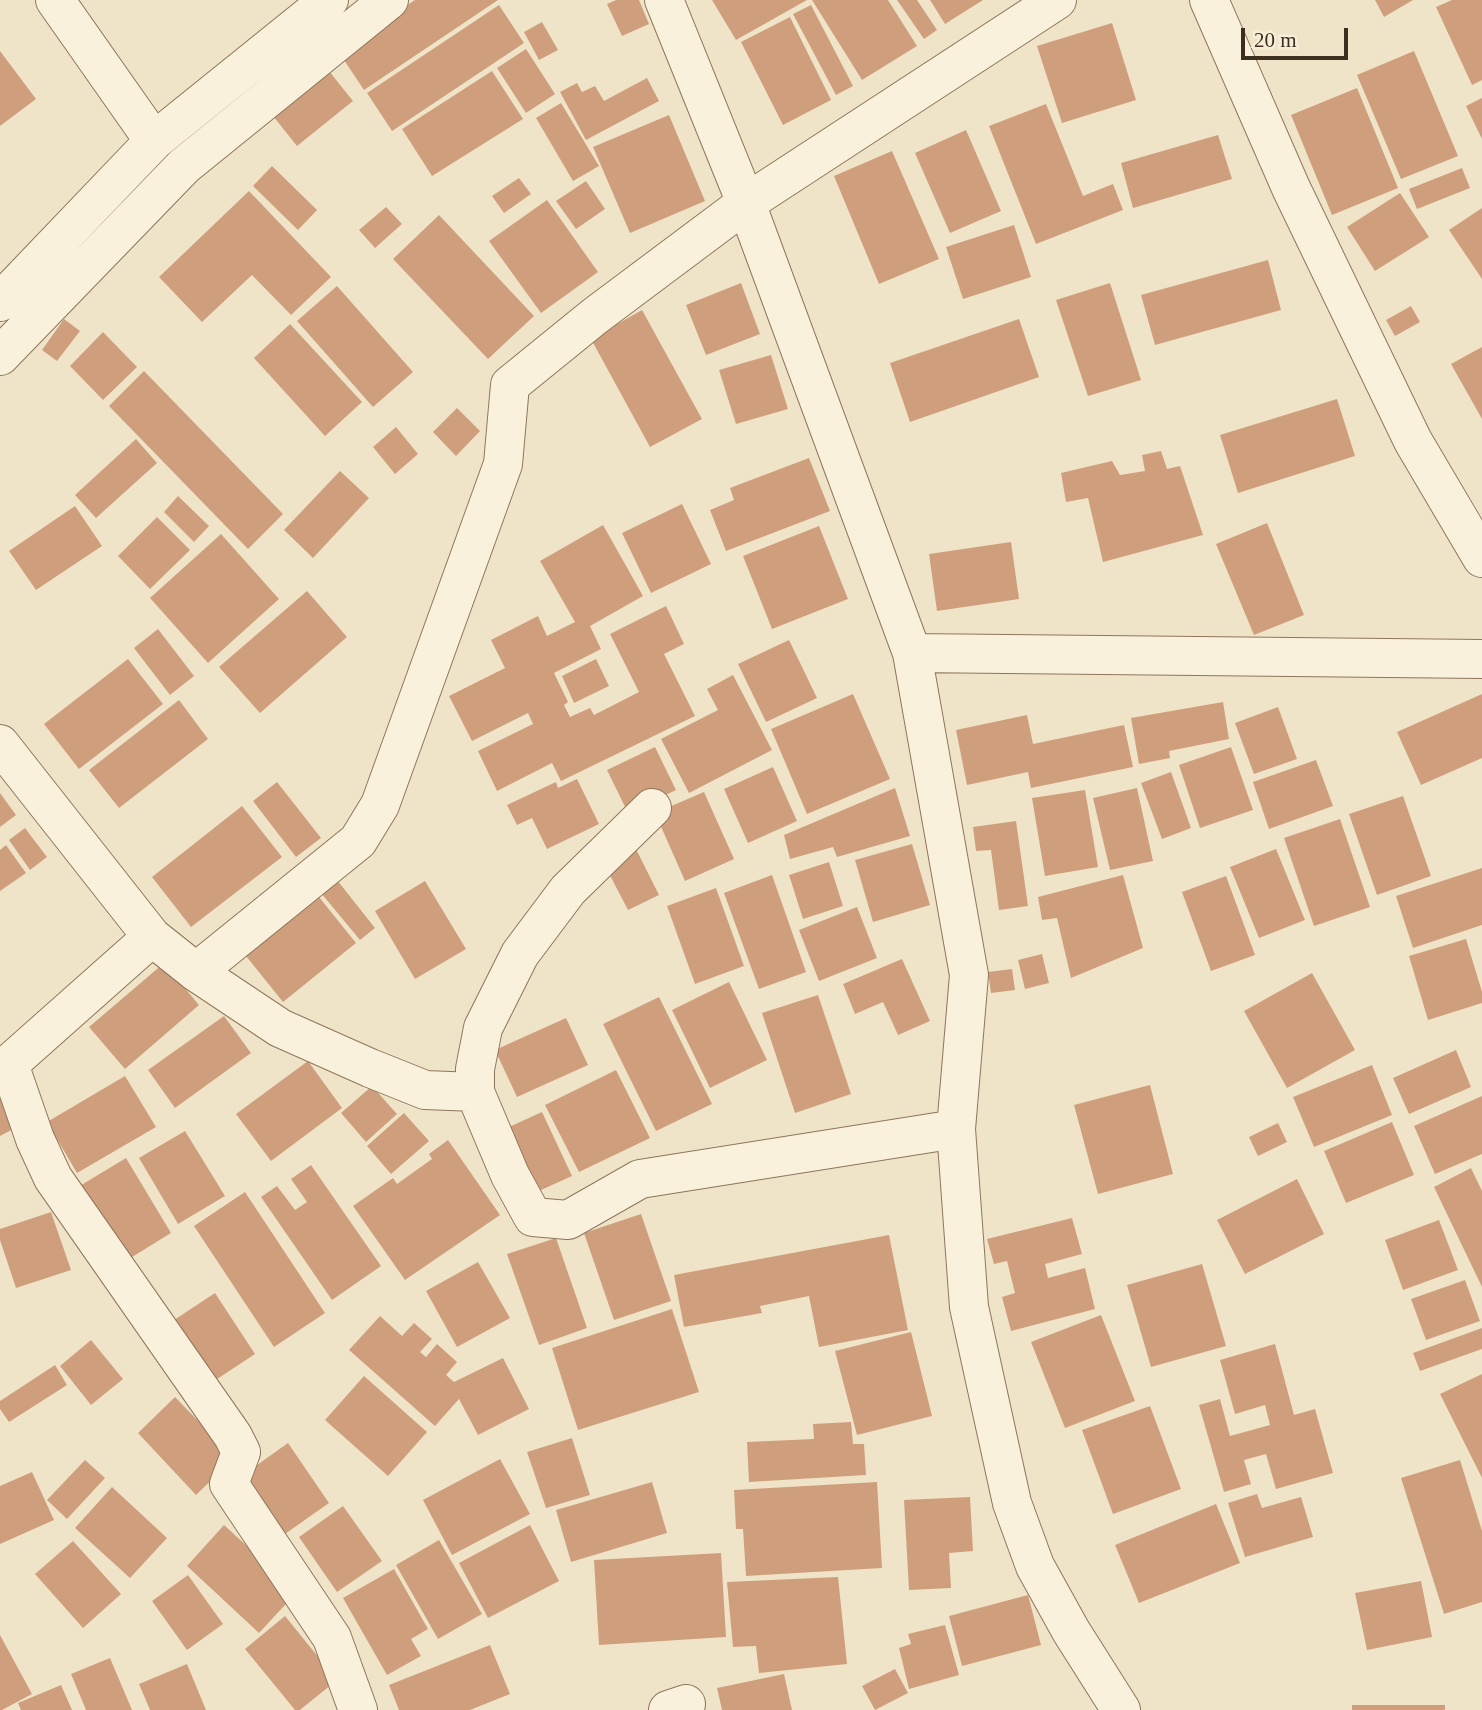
<!DOCTYPE html>
<html>
<head>
<meta charset="utf-8">
<style>
	body { margin:0 }
	#map { position:relative; width:1482px; height:1710px; overflow:hidden; background:#f0e4c8; font-family:Georgia,serif }
	canvas { display:block }
	.scale { position:absolute; left:1241px; top:28px; width:107px; height:32px; box-sizing:border-box; border:4px solid #3d2e20; border-top:0; padding-left:9px; font-size:21px; line-height:24px; white-space:nowrap; color:#3d2e20; -webkit-text-stroke:5px #f7eed8; paint-order:stroke }
</style>
</head>
<body>
<div id="map">
<canvas width="1482" height="1710"></canvas>
<div class="scale">20 m</div>
</div>
<script>
const c = document.querySelector('canvas').getContext('2d');
c.lineJoin = 'round';
function fillPath(path, color) {
  c.fillStyle = color;
  c.fill(path, 'evenodd');
}
function trace(path, color, width, dash) {
  c.strokeStyle = color;
  c.lineWidth = width;
  c.lineCap = dash ? 'butt' : 'round';
  c.setLineDash(dash || []);
  c.stroke(path);
}
fillPath(new Path2D(`
	M415,0H498L364,90L338,51Z
	M616,0H639L649,24L622,36L607,4Z
	M712,0H807L736,40Z
	M812,0H888L917,46L862,80Z
	M897,0H917L937,30L924,39Z
	M930,0H983L945,24Z
	M1375,0H1413L1384,17Z
	M1452,0H1482V80L1472,85L1436,7Z
	M499,5L524,43L392,131L367,93Z
	M811,5L853,86L836,95L793,14Z
	M790,17L831,100L783,125L741,42Z
	M542,22L558,50L539,60L524,32Z
	M1112,23L1136,100L1062,123L1037,46Z
	M526,49L555,94L526,113L497,68Z
	M0,51L36,99L0,126Z
	M1414,51L1458,156L1401,179L1357,75Z
	M329,71L353,101L297,146L273,116Z
	M492,71L523,119L432,176L402,129Z
	M647,78L659,101L586,140L560,92L577,83L582,92L595,86L604,101Z
	M1357,88L1398,188L1332,215L1291,115Z
	M1482,98V139L1466,106Z
	M561,103L599,166L573,181L536,118Z
	M1046,104L1083,196L1113,184L1123,210L1036,244L989,126Z
	M669,115L705,201L630,233L593,147Z
	M966,130L1001,211L950,233L915,153Z
	M1218,135L1232,179L1133,208L1121,163Z
	M892,151L939,259L879,284L834,176Z
	M272,166L317,210L298,230L253,186Z
	M1462,168L1470,188L1417,209L1409,189Z
	M519,178L531,194L504,213L492,196Z
	M586,181L605,209L576,229L556,201Z
	M249,191L331,277L291,315L252,275L202,322L159,277Z
	M1400,193L1429,237L1375,271L1347,227Z
	M547,200L598,272L541,313L489,241Z
	M386,207L402,224L375,248L359,230Z
	M1482,208V279L1449,230Z
	M439,215L534,316L488,359L393,259Z
	M1014,225L1031,277L963,299L946,247Z
	M1268,260L1281,310L1155,345L1141,295Z
	M741,283L760,334L706,355L686,305Z
	M1110,283L1141,380L1088,396L1056,300Z
	M337,286L413,372L373,407L297,321Z
	M1411,306L1420,322L1395,336L1386,320Z
	M642,310L702,419L650,447L591,339Z
	M64,319L80,331L57,361L42,350Z
	M1019,319L1039,377L910,422L890,363Z
	M290,324L362,402L325,436L254,358Z
	M103,332L137,367L103,400L70,366Z
	M1482,347V419L1451,364Z
	M771,355L788,409L736,424L719,370Z
	M144,371L283,514L248,549L109,406Z
	M1337,399L1355,456L1238,493L1220,435Z
	M457,408L480,431L456,456L433,432Z
	M396,427L418,454L395,474L373,447Z
	M136,439L157,463L96,518L75,495Z
	M1161,451L1167,469L1180,466L1203,535L1103,562L1088,498L1066,502L1061,473L1112,461L1120,475L1145,471L1142,455Z
	M809,458L830,511L726,551L710,510L734,500L730,488Z
	M340,471L369,498L313,558L284,530Z
	M178,496L209,526L194,542L164,512Z
	M682,504L711,564L651,593L622,533Z
	M75,506L102,546L36,590L9,551Z
	M157,517L190,550L150,589L118,556Z
	M1267,523L1304,615L1254,635L1216,544Z
	M603,525L643,596L590,626L601,649L554,673L568,702L564,705L570,717L590,708L594,715L639,692L610,634L666,606L684,644L664,654L695,716L561,781L552,763L497,791L478,751L533,724L528,713L472,741L449,696L505,668L491,640L538,616L547,636L575,622L540,561Z
	M819,526L848,599L772,629L743,556Z
	M221,534L279,599L208,663L150,598Z
	M1011,542L1019,599L937,611L929,554Z
	M307,591L347,637L260,713L219,667Z
	M158,629L194,676L170,695L134,648Z
	M789,640L817,698L766,722L738,664Z
	M128,659L163,704L79,769L44,724Z
	M596,659L609,686L574,703L562,676Z
	M733,675L772,750L689,793L661,739L718,710L707,689Z
	M853,694L890,779L807,814L771,729Z
	M1482,694V758L1421,785L1397,732Z
	M179,700L208,739L119,808L89,770Z
	M1223,702L1229,739L1169,751L1170,758L1139,764L1131,718Z
	M1278,707L1297,759L1254,774L1235,723Z
	M1027,715L1033,744L1124,725L1133,767L1031,788L1028,772L967,785L956,730Z
	M655,747L676,790L628,813L607,770Z
	M1231,747L1253,810L1200,828L1179,765Z
	M1316,760L1333,806L1269,829L1253,782Z
	M773,767L797,821L748,843L724,789Z
	M1171,772L1191,828L1162,839L1141,783Z
	M577,779L599,824L547,849L532,818L517,825L507,805L556,782L558,788Z
	M277,782L321,838L296,857L253,801Z
	M895,788L910,836L837,857L833,847L790,859L784,835Z
	M1137,788L1153,861L1110,870L1093,798Z
	M1085,790L1098,867L1045,876L1032,798Z
	M704,792L734,859L685,881L655,813Z
	M0,793L16,815L0,827Z
	M1403,796L1431,876L1377,895L1349,814Z
	M242,806L282,857L191,927L152,877Z
	M1340,819L1370,907L1314,926L1284,838Z
	M1016,821L1028,906L999,910L991,850L976,851L973,827Z
	M25,828L47,857L30,870L9,840Z
	M912,844L930,905L873,922L855,860Z
	M6,845L26,873L0,891V850Z
	M635,847L659,895L628,910L603,862Z
	M1276,849L1305,920L1259,938L1230,867Z
	M829,862L843,906L803,919L789,875Z
	M1482,868V925L1413,948L1396,896Z
	M772,875L806,972L759,989L724,893Z
	M1123,875L1143,948L1071,978L1057,918L1042,920L1038,897Z
	M1226,876L1255,955L1211,971L1182,892Z
	M337,880L375,928L360,940L321,893Z
	M425,881L466,949L415,979L375,911Z
	M716,888L744,966L695,984L667,906Z
	M319,897L356,943L283,1002L246,956Z
	M857,907L877,958L819,981L799,930Z
	M1466,939L1482,992V1003L1428,1020L1409,956Z
	M1042,954L1049,983L1025,989L1018,960Z
	M902,959L930,1021L898,1035L883,1002L855,1014L843,984Z
	M164,963L199,1005L125,1069L89,1027Z
	M1012,969L1015,990L991,993L988,972Z
	M1312,973L1355,1050L1287,1088L1244,1011Z
	M729,982L767,1060L710,1088L672,1010Z
	M818,995L851,1094L795,1113L762,1013Z
	M659,997L712,1104L656,1131L603,1024Z
	M224,1016L251,1053L175,1108L148,1070Z
	M566,1018L588,1065L517,1097L495,1050Z
	M1456,1050L1471,1087L1409,1114L1393,1078Z
	M308,1061L342,1108L271,1161L236,1114Z
	M1372,1065L1392,1115L1314,1147L1293,1097Z
	M616,1070L650,1138L579,1172L545,1105Z
	M125,1076L156,1127L77,1173L47,1122Z
	M1150,1085L1173,1174L1098,1194L1074,1105Z
	M372,1086L397,1114L366,1142L341,1113Z
	M0,1092L17,1127L0,1136Z
	M1482,1096V1154L1435,1174L1414,1126Z
	M542,1112L572,1176L530,1195L500,1131Z
	M404,1113L429,1141L391,1174L367,1146Z
	M1392,1122L1414,1175L1346,1203L1324,1151Z
	M1278,1123L1287,1142L1258,1156L1249,1137Z
	M185,1131L225,1196L178,1224L139,1158Z
	M448,1140L500,1215L405,1280L353,1206L393,1178L397,1184L432,1159L429,1154Z
	M126,1158L171,1233L124,1262L78,1187Z
	M311,1165L381,1266L332,1300L261,1197L277,1186L295,1210L307,1202L291,1179Z
	M1471,1168L1482,1191V1287L1434,1187Z
	M1297,1179L1324,1234L1245,1274L1217,1220Z
	M245,1192L325,1313L274,1347L194,1226Z
	M51,1212L71,1270L16,1288L0,1240V1229Z
	M641,1214L671,1301L614,1320L584,1233Z
	M1072,1218L1082,1254L1045,1264L1048,1278L1085,1268L1095,1309L1011,1331L1002,1297L1015,1293L1007,1261L994,1264L987,1239Z
	M1439,1220L1458,1270L1403,1290L1385,1240Z
	M889,1235L908,1330L819,1347L809,1296L760,1306L762,1313L684,1327L674,1275Z
	M556,1238L587,1328L539,1345L507,1254Z
	M478,1262L510,1318L457,1347L426,1291Z
	M1202,1264L1226,1346L1151,1367L1127,1285Z
	M1465,1280L1480,1321L1426,1340L1411,1299Z
	M215,1293L255,1354L208,1385L168,1324Z
	M672,1309L699,1392L578,1430L552,1348Z
	M1101,1315L1135,1401L1065,1428L1031,1342Z
	M380,1316L402,1336L414,1323L432,1339L420,1352L426,1357L437,1344L457,1362L446,1375L454,1382L503,1358L529,1409L478,1435L459,1399L435,1426L349,1350Z
	M1482,1328V1349L1420,1371L1413,1353Z
	M911,1332L932,1416L857,1435L835,1351Z
	M91,1340L123,1379L91,1405L60,1366Z
	M1275,1344L1294,1415L1315,1409L1333,1473L1276,1489L1266,1454L1244,1460L1251,1484L1224,1492L1199,1405L1220,1399L1230,1436L1270,1425L1265,1405L1235,1414L1220,1360Z
	M55,1365L67,1385L9,1422L0,1409V1401Z
	M1482,1374V1478L1440,1394Z
	M364,1376L427,1432L388,1476L325,1420Z
	M175,1397L234,1458L196,1495L138,1433Z
	M1150,1406L1181,1489L1113,1514L1082,1430Z
	M851,1422L853,1444H864L866,1475L749,1482L747,1442L814,1439L813,1424Z
	M572,1438L590,1495L546,1508L527,1452Z
	M288,1443L329,1503L285,1534L243,1475Z
	M500,1459L530,1514L452,1555L423,1500Z
	M85,1460L105,1478L67,1519L47,1500Z
	M1460,1460L1482,1531V1602L1444,1614L1401,1478Z
	M32,1472L54,1520L0,1544V1486Z
	M652,1482L667,1533L571,1562L556,1510Z
	M877,1482L882,1568L746,1576L743,1529H736L734,1490Z
	M112,1487L167,1538L130,1578L75,1528Z
	M1257,1494L1262,1508L1301,1497L1313,1537L1245,1557L1228,1503Z
	M970,1497L973,1551L949,1553L951,1588L909,1590L904,1500Z
	M1216,1504L1240,1563L1139,1603L1115,1545Z
	M343,1506L382,1561L337,1592L299,1537Z
	M224,1525L297,1592L259,1633L187,1566Z
	M530,1525L559,1581L488,1618L459,1563Z
	M439,1540L482,1614L438,1639L396,1565Z
	M73,1541L121,1594L83,1628L35,1574Z
	M721,1553L726,1637L599,1645L594,1560Z
	M394,1569L428,1629L411,1639L421,1656L387,1675L343,1598Z
	M188,1575L223,1624L187,1650L152,1601Z
	M838,1577L847,1664L759,1673L756,1646L733,1647L727,1582Z
	M1421,1581L1432,1637L1367,1650L1355,1593Z
	M1028,1595L1041,1645L962,1666L949,1616Z
	M285,1616L337,1680L300,1710H295L245,1649Z
	M945,1625L959,1675L909,1689L899,1648L911,1644L908,1634Z
	M0,1635L32,1694L2,1710H0Z
	M490,1645L510,1694L470,1710H399L389,1685Z
	M110,1658L132,1710H86L71,1674Z
	M187,1664L206,1710H150L139,1684Z
	M895,1669L908,1693L875,1710L862,1686Z
	M784,1674L792,1710H722L717,1688Z
	M61,1685L72,1710H21L18,1703Z
	M1352,1705H1445V1710H1352Z`), '#cf9f7d');
const minor = new Path2D(`
	M55,0L154,141
	M664,0L746,203L912,653L969,975L956,1129L969,1307L1012,1503L1035,1566L1071,1631L1121,1710
	M1209,0L1291,188L1413,441L1482,558
	M0,302L154,141L329,0
	M0,356L184,166L389,0
	M912,653L1482,659
	M0,744L152,937L196,972L280,1028L370,1068L425,1090L475,1092L510,1175L533,1217L568,1220L640,1179L956,1129
	M152,937L9,1064L35,1139L53,1178L233,1436L241,1452L229,1484L332,1638L358,1710
	M196,972L358,841L380,805L503,464L510,385L595,316L746,203L1057,0
	M475,1092V1069L483,1028L520,954L568,890L652,808
	M668,1710L686,1704`);
trace(minor, '#8d765c', 40);
trace(minor, '#faf1dc', 38);
</script>
</body>
</html>
